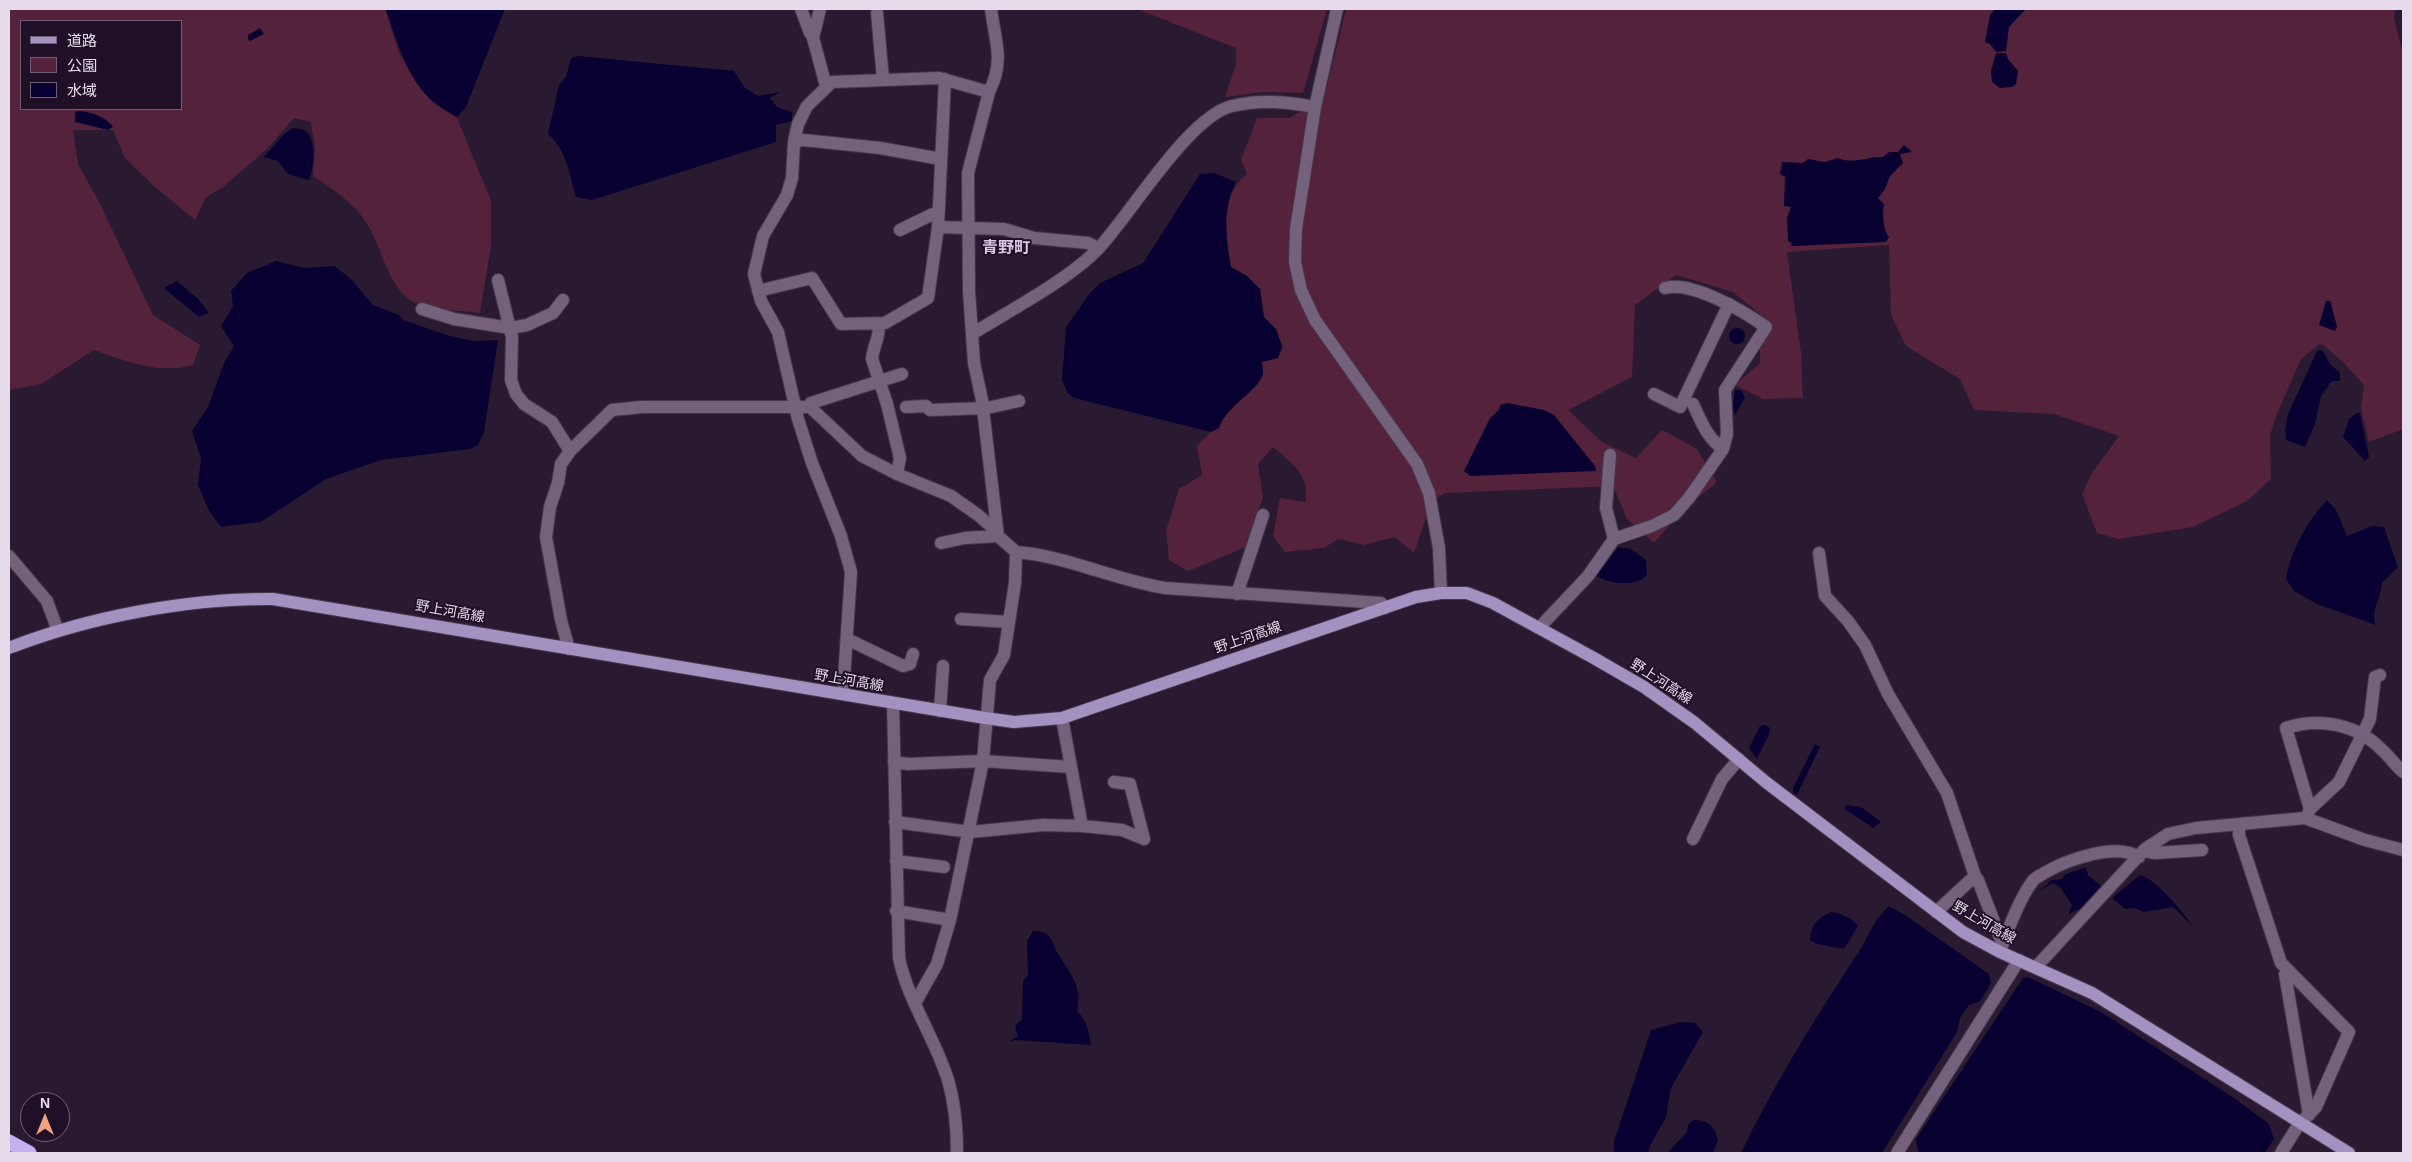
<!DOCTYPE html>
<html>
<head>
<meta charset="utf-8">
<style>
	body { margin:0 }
	#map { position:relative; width:2412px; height:1162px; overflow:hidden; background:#2a1a31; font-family:Helvetica,"Noto Sans JP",sans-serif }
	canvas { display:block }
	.frame { position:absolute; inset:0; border:10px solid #e5dbea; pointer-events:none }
	.legend { position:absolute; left:20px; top:20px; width:162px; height:90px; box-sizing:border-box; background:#201027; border:1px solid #6f6175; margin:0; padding:6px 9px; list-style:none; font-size:15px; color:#e5dbea }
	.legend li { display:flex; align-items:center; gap:10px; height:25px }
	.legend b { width:25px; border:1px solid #6f6175 }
	.north { position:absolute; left:20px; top:1092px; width:50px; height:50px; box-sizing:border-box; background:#201027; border:1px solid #6f6175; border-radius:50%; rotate:0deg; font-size:14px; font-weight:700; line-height:20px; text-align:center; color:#e5dbea }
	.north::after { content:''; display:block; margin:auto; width:18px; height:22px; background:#f1a17d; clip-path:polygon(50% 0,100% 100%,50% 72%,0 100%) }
</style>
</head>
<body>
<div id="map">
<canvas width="2412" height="1162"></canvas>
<div class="frame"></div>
<ul class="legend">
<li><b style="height:6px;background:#a391c2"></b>道路</li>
<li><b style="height:14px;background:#55223c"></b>公園</li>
<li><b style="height:14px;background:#080031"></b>水域</li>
</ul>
<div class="north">N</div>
</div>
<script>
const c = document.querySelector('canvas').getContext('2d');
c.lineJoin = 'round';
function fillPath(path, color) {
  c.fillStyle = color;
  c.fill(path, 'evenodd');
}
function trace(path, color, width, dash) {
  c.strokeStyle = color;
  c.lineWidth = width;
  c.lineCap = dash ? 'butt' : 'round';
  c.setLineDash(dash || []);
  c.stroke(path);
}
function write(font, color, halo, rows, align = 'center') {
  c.font = font + ' Helvetica,"Noto Sans JP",sans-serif';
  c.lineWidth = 4;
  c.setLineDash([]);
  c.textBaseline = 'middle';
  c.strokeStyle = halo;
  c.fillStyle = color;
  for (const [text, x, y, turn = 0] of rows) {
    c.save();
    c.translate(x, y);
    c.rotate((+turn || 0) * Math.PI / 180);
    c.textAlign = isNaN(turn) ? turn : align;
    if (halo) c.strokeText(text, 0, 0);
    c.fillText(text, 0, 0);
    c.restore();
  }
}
fillPath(new Path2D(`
	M9,9H385L399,53L413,77L432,102L457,118L491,201V246L480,313C460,310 435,311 416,303C390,293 382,249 369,227C357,205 333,189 313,176L315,149L311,122L294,118L267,149L223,187L206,197L195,220L155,187L125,158L113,130H73L78,164L99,202L153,315L200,345L193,365C156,374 129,362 94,350L41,384L9,390ZM21,21H181V109H21Z
	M1137,9H1327L1303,93L1263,92L1225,97L1236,64V48Z
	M1346,9H2395L2394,18L2403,55V429L2369,442L2361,408L2364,385L2343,362L2321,343L2301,359L2277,414L2270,435L2271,479L2247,501L2193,527L2119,539L2097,533L2082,494L2092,473L2119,436L2054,414L1974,410L1960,379L1906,346L1891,315L1889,245L1787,252L1801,353L1803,398L1763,399L1735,385L1760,363V314L1733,292L1676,275L1635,305L1632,377L1568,410L1602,442L1636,458L1662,430L1697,449L1717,482L1682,511L1654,543L1627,519L1613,486L1445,493L1431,502L1414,553L1395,537L1364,545L1338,539L1324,548L1285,552L1273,536L1280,498L1306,502C1309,474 1293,464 1273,447L1258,464L1263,497L1246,547L1188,571L1169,560L1166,531L1179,489L1202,475L1197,446L1211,432L1219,428C1225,407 1260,389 1263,374C1264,370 1262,365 1262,362L1278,358L1283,347L1276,329L1264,317L1260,289L1247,276L1231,267C1226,235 1218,197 1247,174L1241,160L1257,118H1289L1324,99Z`), '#55223c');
fillPath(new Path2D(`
	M386,9H505L466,107L457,117C449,112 441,108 434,102C408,82 396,39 386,9Z
	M1995,9H2026L2009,27L2006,51L1996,52L1990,44L1985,42L1990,15Z
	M260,28L264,34L250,41L248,39V35Z
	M1996,53H2006L2008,59L2018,71L2016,84L2012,87L2000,88L1992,82L1991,71Z
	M578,56L734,71L745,88L758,96L780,92L770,98L777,107L792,112V121L776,125V142L592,200L576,197C569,173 567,151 548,134L559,85L566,77L571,58Z
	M79,111C91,112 107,117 113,127L108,130L75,122V112Z
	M293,128C298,129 304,128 308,133C316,144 314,169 309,180L288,174L278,161L264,157L284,134Z
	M1904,145L1912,152L1900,154L1903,163L1890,176L1885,189L1878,198L1884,204C1882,213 1883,230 1889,237L1886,242L1791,246L1792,243L1788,241L1787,218L1791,207L1784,206L1785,177L1780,174L1782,162L1803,163L1808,159L1825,162L1838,158C1853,165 1867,156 1883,157L1889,152H1898Z
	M1214,173L1236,182C1222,210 1226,237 1231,267L1247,276L1260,289L1264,317L1276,329L1282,347L1278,358L1262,362C1262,365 1263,370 1263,374C1260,389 1225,407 1219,428L1211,432L1074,398L1068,393L1062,380L1066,327L1090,293L1100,283L1143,263L1200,174Z
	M276,261L304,268L334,266L350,278L373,305L399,315L403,320L450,336L474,341L498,340L484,432L478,445L470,449L381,460L326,479L261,522L221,527L209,511L198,485L201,458L192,431L208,407L224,363L234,346L221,326L233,306L231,291L247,273Z
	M177,281L198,299L209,313L199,317L165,289V287Z
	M2326,301H2330L2331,303L2337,327L2335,331L2319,325Z
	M1729 336a8 8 0 1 1 16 0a8 8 0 1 1-16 0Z
	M2320,350L2323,351L2330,364L2340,373V381H2332L2321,396L2315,424L2305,447L2286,440L2285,429L2288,414L2317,351Z
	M1735,390H1741L1745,398L1735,415L1733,405Z
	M1507,403L1544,410L1554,415L1595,466L1596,471L1470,476L1464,471L1490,418L1499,410L1500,405Z
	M2357,413H2360L2369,457L2365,461L2343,437L2349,419Z
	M2327,500L2336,510L2347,536L2372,526L2384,527L2398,567L2382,583C2381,598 2370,611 2376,625L2317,604L2294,591L2286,579C2291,551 2307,521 2327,500Z
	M1618,547L1631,549L1646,560L1647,575C1637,587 1610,584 1598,577L1597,575Z
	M1765,725L1770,728L1769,734L1757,759L1749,748L1760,726Z
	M1815,744L1820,747L1797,795L1793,793V788Z
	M1846,805L1861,807L1881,822L1873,828L1845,809Z
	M2086,867L2088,875L2101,886L2080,910H2076L2068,915L2072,905L2060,887L2053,883L2039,891L2052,880L2062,879L2066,874Z
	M2140,875C2157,879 2192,921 2198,937L2193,927L2173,907L2144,912L2134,908L2125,909L2112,898Z
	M1889,906L1905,915L1989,974L1991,984L1979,1002L1969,1005L1960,1018L1957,1032L1882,1153H1741C1774,1084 1814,1020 1856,956C1869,938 1872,921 1889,906Z
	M1831,912C1840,913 1853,918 1858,926L1844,949L1817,944L1810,940C1811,924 1817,919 1831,912Z
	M1033,931C1037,931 1041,931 1045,933C1053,938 1053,945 1057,952C1068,971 1084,987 1077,1011C1087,1020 1089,1032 1091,1045L1015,1040L1008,1042L1018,1036L1015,1026L1022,1019L1023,981L1028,975L1027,941Z
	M2028,977L2101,1012L2237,1100L2269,1124L2274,1139L2265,1153H1921L1918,1151L1916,1139L2023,978Z
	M1680,1022L1695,1023L1703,1032L1671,1088L1666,1117L1651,1144L1648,1153H1614V1141L1651,1030Z
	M1693,1120C1709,1120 1715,1126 1718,1141L1713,1153H1667L1687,1132L1688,1125Z`), '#080031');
const minor = new Path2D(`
	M801,9L810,33L813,34
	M820,9L813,38L826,86
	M1337,9L1315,107L1296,229L1295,262L1301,290L1315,320L1417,464L1429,493L1439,548L1441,593
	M877,13L883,79
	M989,92C1005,61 995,41 991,9
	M794,142L803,140L880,148L941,159
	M938,227L1004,229L1034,238L1088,243L1098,248
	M900,230L933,214L938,215
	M498,280L512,337L511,380L516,394L524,404L552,422L570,451
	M758,291L812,278L841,324L885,323L928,298L938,227L945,79
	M422,309L454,319L510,328L527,325L553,313L563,300
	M879,324C880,337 873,347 872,359L887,404L900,458L897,474
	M972,334C1009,311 1068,280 1098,249C1130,215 1189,116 1232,106C1260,99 1287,102 1315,107
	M1654,394L1680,407L1729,304
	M1693,404C1701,421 1707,438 1723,449
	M810,407L811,403L902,374
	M906,407L926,406L930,410L987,408L1019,401
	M1610,455L1606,508L1614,539
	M941,543L965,538L998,536
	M1016,552C1067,556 1114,580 1165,588L1381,603L1385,608
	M1819,553L1825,596L1848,621L1865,645L1888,694L1947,793L1975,876L1936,912
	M9,556L47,601L58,631
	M1237,594L1263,515
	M961,619L1009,622
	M1539,628L1588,576L1614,539L1652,526L1674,515L1689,498L1723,449L1727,434L1725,390L1766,327C1745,312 1691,280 1665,288
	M847,639L903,666L910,664L913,654
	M569,649L561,620L546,537L550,507L558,483L561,464L570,451L612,410L642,407H810L862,456L897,474L951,496L978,515L993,528H997
	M843,694L851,572L841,536L812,463L798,419L778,332L761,301L754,274L763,236L787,195L792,178L794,142L798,124L807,106L832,82L939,78L989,92L968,173L969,291L974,363L982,400L997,528L998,536L1016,552L1015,583L1004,655L990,680L983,761L950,920L937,964L915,1003
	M893,704L899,958C908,1001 935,1038 948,1080C955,1104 957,1128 957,1153
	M940,711L943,666
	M1062,718L1082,826
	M894,762L908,764L983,761L1071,767
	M1114,782L1130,784L1144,839
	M2310,809L2286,728C2319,717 2357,724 2382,750C2390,757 2395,765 2403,772
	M2307,816L2310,809L2339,782L2370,719L2375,677L2380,675
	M895,822L970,832L1043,825L1082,826L1122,830L1144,839
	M2239,825V835L2281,963L2349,1032L2316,1107L2299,1124L2281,1153
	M1693,839L1722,779L1739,759
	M2144,851L2155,853L2202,850
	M896,861L944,867
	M1975,876L1978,880L2001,940L2004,942
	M896,911L950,920
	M2000,952C2007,932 2020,898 2032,882C2034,878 2040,876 2044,873C2067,860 2115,842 2139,857
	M2036,967L2145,849L2168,834L2196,828L2305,818L2365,840L2403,850
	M2287,971L2285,974L2309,1115
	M1897,1153L2019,960`);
const major = new Path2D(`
	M9,648C88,617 189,598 273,599L985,718L1014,722L1062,718L1416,597L1441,593H1467L1493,603L1592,657L1644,687L1695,723L1767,783L1963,932L2000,952L2092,993L2349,1153`);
const highway = new Path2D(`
	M9,1142L29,1153`);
trace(minor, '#45384a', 14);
trace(major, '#45384a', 14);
trace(highway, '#45384a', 16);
trace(minor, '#74617c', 12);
trace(major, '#a391c2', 12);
trace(highway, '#c3b1f1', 15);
write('14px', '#e5dbea', '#201027', [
	["野上河高線",450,612,10],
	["野上河高線",1248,638,-19],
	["野上河高線",849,681,10],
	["野上河高線",1661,682,33],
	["野上河高線",1984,923,30]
]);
write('bold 16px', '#dcc7e6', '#201027', [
	["青野町",1006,249]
]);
</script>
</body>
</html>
